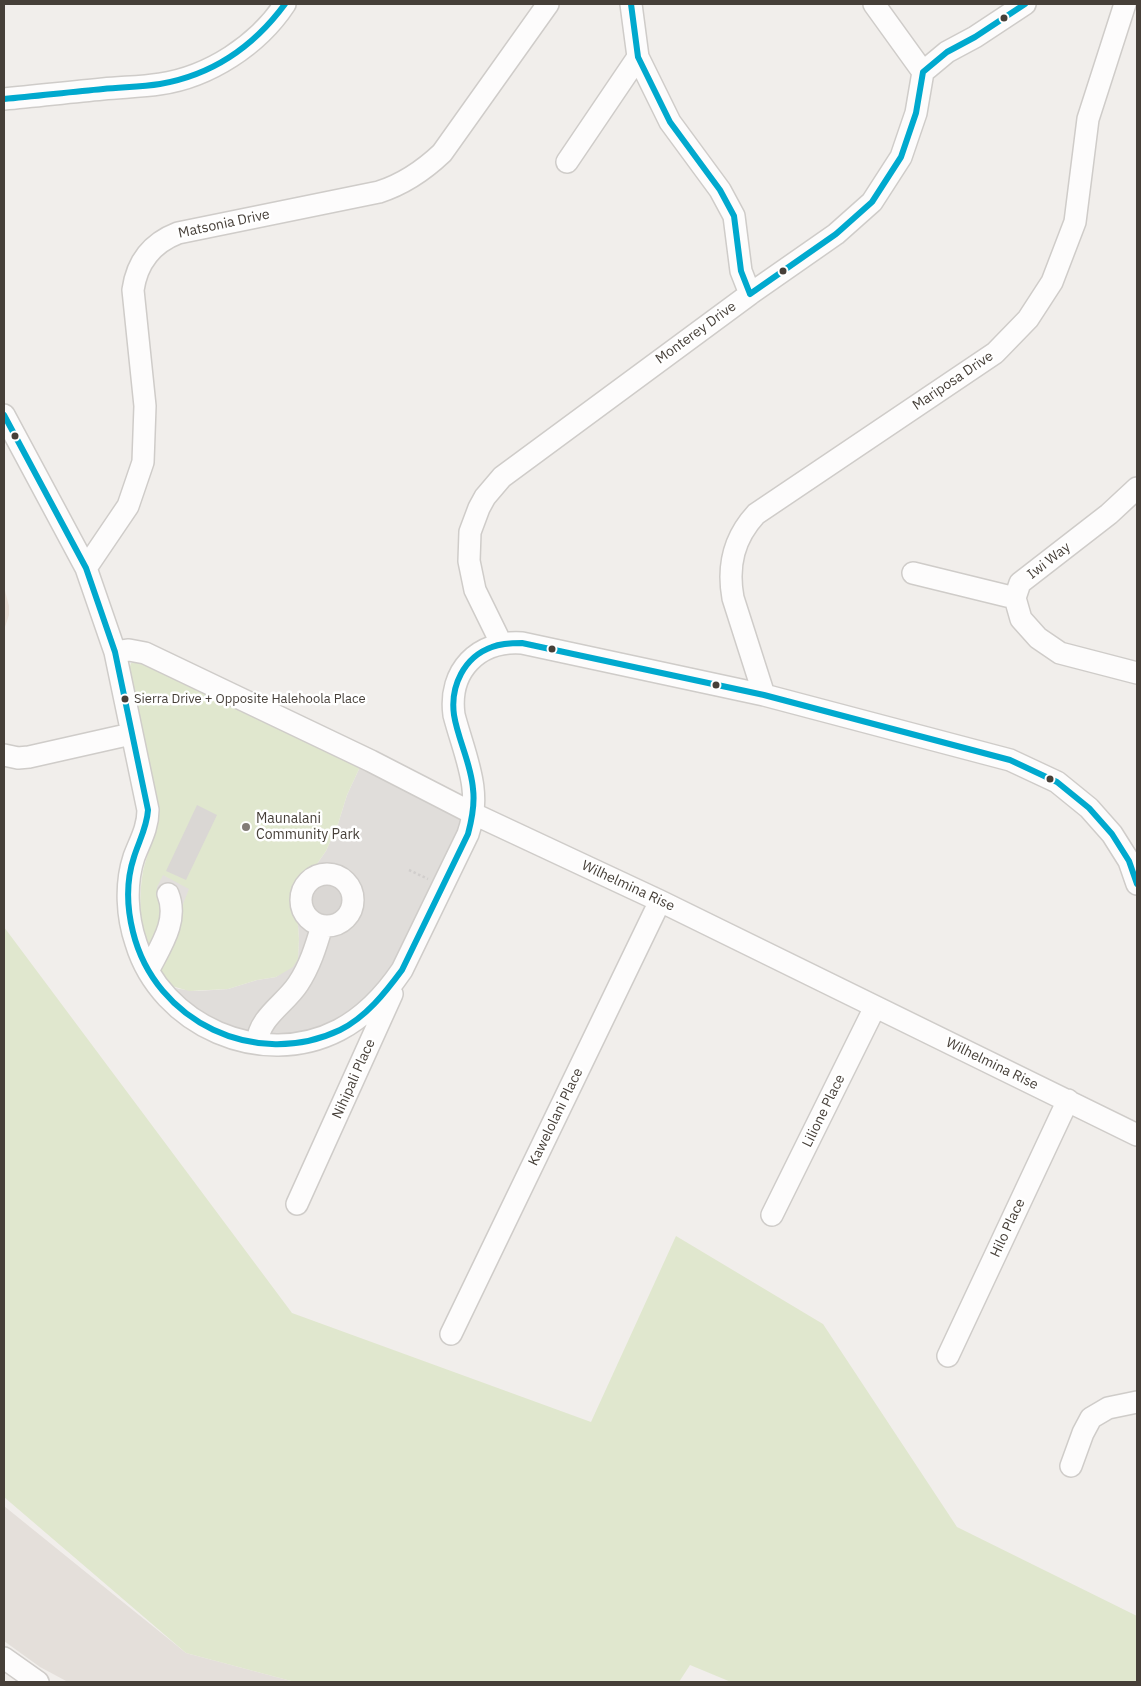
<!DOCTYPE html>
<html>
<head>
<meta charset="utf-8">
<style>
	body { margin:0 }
	#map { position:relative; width:1141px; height:1686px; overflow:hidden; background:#f1eeeb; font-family:"IBM Plex Sans",sans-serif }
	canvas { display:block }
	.frame { position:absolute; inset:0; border:5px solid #463f38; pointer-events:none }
</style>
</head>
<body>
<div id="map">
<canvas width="1141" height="1686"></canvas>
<div class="frame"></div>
</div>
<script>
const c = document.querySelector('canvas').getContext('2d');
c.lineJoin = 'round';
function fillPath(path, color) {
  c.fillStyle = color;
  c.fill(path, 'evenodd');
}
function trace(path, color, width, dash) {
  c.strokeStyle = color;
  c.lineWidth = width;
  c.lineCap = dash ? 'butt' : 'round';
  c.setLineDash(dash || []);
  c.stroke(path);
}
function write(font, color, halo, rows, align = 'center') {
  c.font = font + ' "IBM Plex Sans",sans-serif';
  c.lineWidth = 5;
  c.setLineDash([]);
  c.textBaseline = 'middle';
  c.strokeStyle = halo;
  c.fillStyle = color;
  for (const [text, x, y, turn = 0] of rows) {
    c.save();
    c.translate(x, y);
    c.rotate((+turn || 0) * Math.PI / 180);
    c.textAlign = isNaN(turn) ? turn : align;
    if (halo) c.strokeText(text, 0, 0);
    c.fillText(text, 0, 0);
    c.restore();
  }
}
fillPath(new Path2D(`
	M4,1506L186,1653L295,1682H68L40,1667L4,1641Z`), '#e4dfda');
fillPath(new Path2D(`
	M4,587L9,606V615L4,630Z`), '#ebe1d9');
fillPath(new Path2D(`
	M360,767L459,814L462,822L395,965L377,991L340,1020L296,1035L249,1034L204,1017L168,985L179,989L198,991L228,989L257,980L276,977L298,959L299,939L296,900L298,891L326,851L338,824L347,795Z`), '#e0ddda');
fillPath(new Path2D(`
	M135,661H138L360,767L347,795L338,824L326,851L298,891L296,900L299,939L298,959L293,967L276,977L257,980L228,989L189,991L168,985C161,971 151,958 147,943C139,921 139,894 143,871C148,850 157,832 158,811L129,669L131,663Z
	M4,927L292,1313L591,1422L676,1236L823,1324L957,1527L1137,1616V1682H731L690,1665L679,1682H295L186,1653L4,1497Z`), '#e0e7ce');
fillPath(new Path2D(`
	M163,875L189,889L173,929L162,910L157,896V887Z`), '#e2dfdc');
fillPath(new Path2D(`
	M197,805L217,815L186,880L166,871Z
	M325,877L333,878L345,885L350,898L347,912L342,918L334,922L331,917L325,914H319L313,917L306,909L305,902L308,888L319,879Z`), '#dad7d4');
const minor = new Path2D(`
	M631,4L638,57L670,122L720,190L734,216L741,271L750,294
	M874,4L923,72
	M4,99C37,96 70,92 103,89C122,87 141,87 160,84C209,77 258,45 285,4
	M567,162L638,57
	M4,415L86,568L115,652L148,810C148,828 140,841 134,857C125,884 127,917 136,943C161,1026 262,1070 339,1030C366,1016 385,995 402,970L468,834C483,791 465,757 454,715C448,671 478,640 522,643L764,695L1010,760L1057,782L1089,808L1112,834L1129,861L1137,884
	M1137,488L1109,514L1020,583L1015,598L1021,619L1038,638L1060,653L1137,673
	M86,568L128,506L143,462L145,406L133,290C137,262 152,243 178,233L379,192C404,184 423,171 442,153L548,4
	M913,573L1015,598
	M501,643L475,590L469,561L470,532L479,508L485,497L502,477L750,294L836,234L872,202L901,157L916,113L923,72L947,52L975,37L1025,4
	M115,652L129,650L145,653L371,761L474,814L660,901L1137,1135
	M764,695L733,598C727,565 734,538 756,514L995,353L1028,319L1052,282L1075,222L1088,119L1125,4
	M4,755L18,758L29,757L131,734
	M301 900a26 26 0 1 1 52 0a26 26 0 1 1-52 0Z
	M148,971C160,947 179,921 168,894
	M257,1043C259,1017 285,1004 298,984C310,966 316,946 322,926
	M297,1204L392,994
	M772,1215L875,1007
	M451,1334L660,901
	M948,1356L1068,1100
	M1071,1466L1083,1433L1091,1418L1108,1408L1137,1402
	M4,1658L38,1682`);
trace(minor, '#cfccc9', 24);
trace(new Path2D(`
	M409,870L428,879`), '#d1cecc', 2.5, [2.5, 2.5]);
trace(minor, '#fdfcfc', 21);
trace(new Path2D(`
	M631,4L638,57L670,122L720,190L734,216L741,271L750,294
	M4,99C37,96 70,92 103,89C122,87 141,87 160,84C212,75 254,46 285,4
	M750,294L836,234L872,202L901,157L916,113L923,72L947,52L975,37L1025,4
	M4,415L86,568L115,652L148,810C147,827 139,841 134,857C126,881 127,908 133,932C155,1022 256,1070 340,1030C366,1017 385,993 402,970L468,834C472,819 475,804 473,789C471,763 458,740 454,715C450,686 464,657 492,647C502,643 512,643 522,643L764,695L1010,760L1057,782L1089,808L1112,834L1129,861L1137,884`), '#00a9ce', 6);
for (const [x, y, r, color] of [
	[1004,18,4.5,"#463f38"],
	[783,271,4.5,"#463f38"],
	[15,436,4.5,"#463f38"],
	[552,649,4.5,"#463f38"],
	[716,685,4.5,"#463f38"],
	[125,699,4.5,"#463f38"],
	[1050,779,4.5,"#463f38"],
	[246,827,5,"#827c77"]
]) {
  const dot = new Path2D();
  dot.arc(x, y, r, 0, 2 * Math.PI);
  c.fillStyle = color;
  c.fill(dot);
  trace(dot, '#fff', 2);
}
write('13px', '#463f38', '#fff', [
	["Sierra Drive + Opposite Halehoola Place",134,699]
], 'left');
write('14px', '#463f38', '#fff', [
	["Matsonia Drive",224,224,-12],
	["Monterey Drive",696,333,-36],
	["Mariposa Drive",953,381,-34],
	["Iwi Way",1049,561,-38],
	["Wilhelmina Rise",628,886,25],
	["Wilhelmina Rise",992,1064,26],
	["Nihipali Place",354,1079,-66],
	["Lilione Place",824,1111,-64],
	["Kawelolani Place",556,1117,-64],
	["Hilo Place",1008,1228,-65]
]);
write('14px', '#463f38', '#fff', [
	["Maunalani",256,819],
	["Community Park",256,835]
], 'left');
</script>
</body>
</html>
